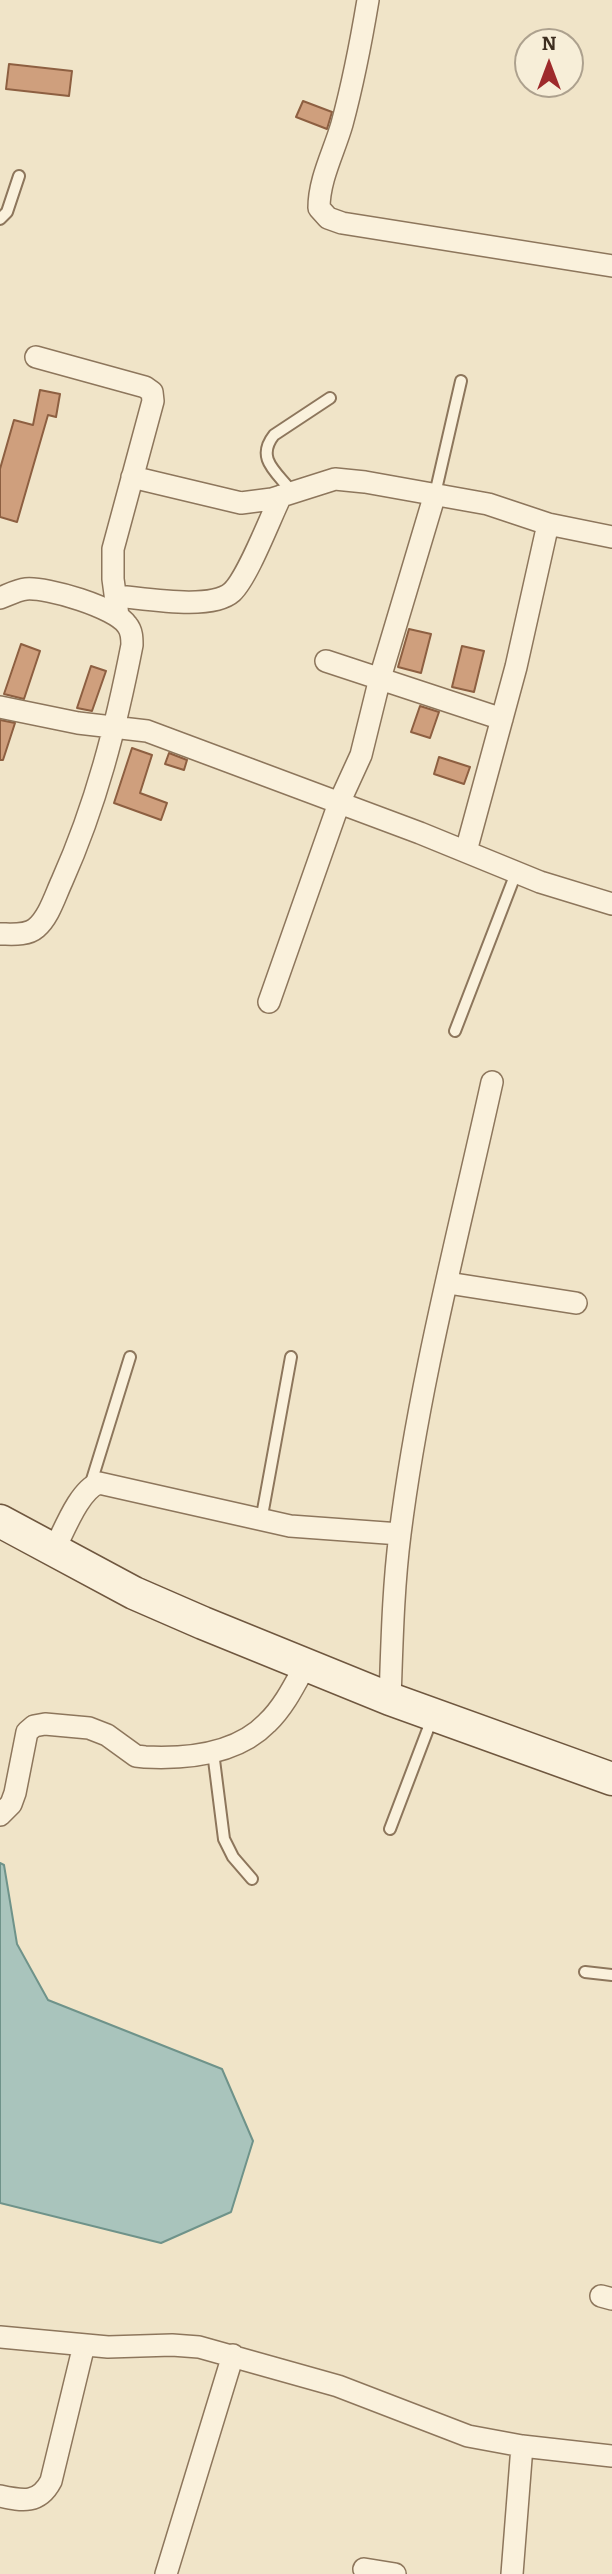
<!DOCTYPE html>
<html>
<head>
<meta charset="utf-8">
<style>
	body { margin:0 }
	#map { position:relative; width:612px; height:2574px; overflow:hidden; background:#f0e4c8; font-family:Bitter,serif }
	canvas { display:block }
	.north { position:absolute; left:514px; top:28px; width:70px; height:70px; box-sizing:border-box; background:#f7eed8; border:2px solid #ada18e; border-radius:50%; rotate:0deg; font-size:19px; font-weight:700; line-height:28px; text-align:center; color:#3d2e20 }
	.north::after { content:''; display:block; margin:auto; width:24px; height:32px; background:#9e2a2b; clip-path:polygon(50% 0,100% 100%,50% 72%,0 100%) }
</style>
</head>
<body>
<div id="map">
<canvas width="612" height="2574"></canvas>
<div class="north">N</div>
</div>
<script>
const c = document.querySelector('canvas').getContext('2d');
c.lineJoin = 'round';
function fillPath(path, color) {
  c.fillStyle = color;
  c.fill(path, 'evenodd');
}
function trace(path, color, width, dash) {
  c.strokeStyle = color;
  c.lineWidth = width;
  c.lineCap = dash ? 'butt' : 'round';
  c.setLineDash(dash || []);
  c.stroke(path);
}
const water = new Path2D(`
	M0,1863L4,1865L17,1944L48,2000L222,2069L253,2141L231,2212L161,2243L0,2203Z`);
fillPath(water, '#a9c4bc');
trace(water, '#6f938a', 2);
const building = new Path2D(`
	M9,64L72,71L69,96L6,89Z
	M303,101L332,112L327,129L296,117Z
	M40,390L60,394L56,417L48,415L17,522L0,517V469L14,420L33,425Z
	M409,629L431,634L421,673L398,667Z
	M21,644L40,651L24,699L4,694Z
	M462,646L484,651L474,692L452,687Z
	M91,666L106,671L92,711L77,708Z
	M420,706L439,712L430,738L411,732Z
	M0,720L15,723L3,760H0Z
	M132,748L152,755L140,793L167,803L161,820L114,803Z
	M169,753L187,760L184,770L165,764Z
	M439,757L470,767L464,784L434,774Z`);
fillPath(building, '#cf9f7d');
trace(building, '#8d5f41', 2);
const lane = new Path2D(`
	M0,219L7,212L19,176
	M292,492C277,472 255,459 274,435L330,398
	M435,494L461,381
	M455,1031L516,873
	M90,1486L130,1357
	M261,1521L291,1357
	M213,1752L224,1839L233,1857L252,1879
	M390,1829L433,1716
	M585,1972L612,1975`);
const street = new Path2D(`
	M368,0C361,42 353,83 342,124C334,152 319,179 319,208L328,218L342,223L612,266
	M36,357L145,387L152,392L153,401L113,549V579L118,616
	M132,477L241,503L272,499L335,479L365,482L488,504L548,524L612,537
	M116,596C143,598 211,611 232,592C248,577 270,518 281,496
	M0,598C8,595 17,590 26,589C47,587 115,607 127,625C132,631 132,638 132,645C116,727 96,805 62,881C55,896 49,917 36,928C27,936 11,934 0,934
	M326,661L502,719
	M0,707L78,723L147,731L420,833L540,882L612,904
	M466,851L516,667L548,524
	M269,1002L339,803L361,755L380,678L435,494
	M448,1283L576,1303
	M54,1550C64,1531 79,1490 99,1483L290,1526L400,1534
	M390,1699C392,1644 393,1589 400,1534C419,1382 459,1232 492,1082
	M0,1815L11,1804L15,1793L27,1732L34,1726L45,1724L89,1728L107,1735L136,1756L145,1757C186,1759 237,1754 267,1723C284,1707 295,1684 306,1664
	M601,2296L612,2299
	M0,2337L108,2347L172,2345L199,2347L338,2386L468,2436L522,2446L612,2456
	M0,2496C23,2501 39,2504 51,2481L84,2345
	M364,2569L395,2574
	M166,2574L233,2355
	M512,2574L522,2446`);
const secondary = new Path2D(`
	M0,1521L134,1593L203,1623L390,1699L612,1779`);
trace(lane, '#8d765c', 14);
trace(street, '#8d765c', 24);
trace(secondary, '#6f573f', 35);
trace(lane, '#faf1dc', 10);
trace(street, '#faf1dc', 21);
trace(secondary, '#faf1dc', 32);
</script>
</body>
</html>
